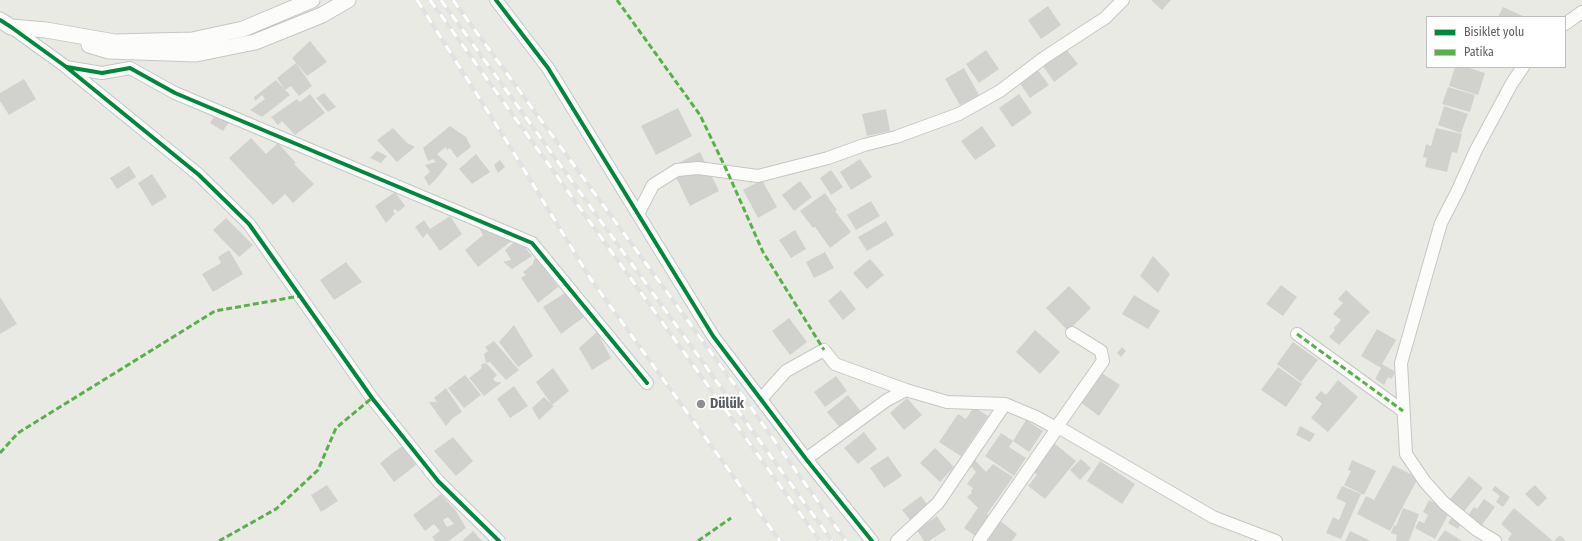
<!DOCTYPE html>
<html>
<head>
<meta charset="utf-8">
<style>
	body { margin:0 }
	#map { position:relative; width:1582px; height:541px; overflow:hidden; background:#eaeae5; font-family:"Fira Sans Condensed",sans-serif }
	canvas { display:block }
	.legend { position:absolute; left:1426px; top:16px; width:140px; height:52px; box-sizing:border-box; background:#fff; border:1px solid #bdbfc0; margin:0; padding:5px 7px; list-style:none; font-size:12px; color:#5b5e62 }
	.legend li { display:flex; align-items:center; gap:8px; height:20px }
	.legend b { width:20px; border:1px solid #bdbfc0 }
</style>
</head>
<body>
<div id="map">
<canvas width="1582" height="541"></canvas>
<ul class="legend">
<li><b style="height:5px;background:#00873e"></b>Bisiklet yolu</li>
<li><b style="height:5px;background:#58b04a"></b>Patika</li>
</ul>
</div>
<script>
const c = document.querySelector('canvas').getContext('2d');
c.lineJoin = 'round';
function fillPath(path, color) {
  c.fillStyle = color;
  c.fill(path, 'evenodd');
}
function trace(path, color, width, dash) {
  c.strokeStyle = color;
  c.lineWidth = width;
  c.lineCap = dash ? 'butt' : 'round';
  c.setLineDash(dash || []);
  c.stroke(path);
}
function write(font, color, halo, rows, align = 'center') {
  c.font = font + ' "Fira Sans Condensed",sans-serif';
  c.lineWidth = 4;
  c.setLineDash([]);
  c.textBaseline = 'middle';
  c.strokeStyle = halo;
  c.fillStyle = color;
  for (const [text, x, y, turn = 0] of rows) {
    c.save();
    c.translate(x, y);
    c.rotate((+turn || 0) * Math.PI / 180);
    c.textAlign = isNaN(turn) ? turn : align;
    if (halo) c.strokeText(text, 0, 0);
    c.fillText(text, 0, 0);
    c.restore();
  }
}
fillPath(new Path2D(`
	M1151,0H1171L1162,10Z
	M1048,6L1061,25L1041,39L1028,20Z
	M1503,7L1525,17H1498Z
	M310,41L327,62L307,76L292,58Z
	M1066,49L1078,64L1054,82L1043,66Z
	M986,50L999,69L979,83L966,64Z
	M296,63L312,86L299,96L291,86L285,90L277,78Z
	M1455,67H1466L1485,73L1478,95L1449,86Z
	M964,68L979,95L960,105L945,79Z
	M1037,69L1049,85L1030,98L1019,82Z
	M24,79L36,99L9,115L0,101V93Z
	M276,80L290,95L262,117L250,110L265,99L262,95L255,101L254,97Z
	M1448,87L1475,95L1470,112L1442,104Z
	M324,93L336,107L328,112L316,98Z
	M310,94L325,113L295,135L282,121L278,125L271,117L297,99L304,106L300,102Z
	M1019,94L1032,113L1012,127L999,108Z
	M1444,106L1468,114L1461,133L1438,125Z
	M678,108L692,136L656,155L641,126Z
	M886,109L890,131L867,136L862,114Z
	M216,113L230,121L223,131L210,123Z
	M450,126L466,137L471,147L457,158L450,148L447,150L446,147L437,154L448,164L436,179L429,186L424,177L430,172L425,165L436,162L433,159L428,161L423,148Z
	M982,126L996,146L975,160L961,141Z
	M393,128L407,143L415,147L397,162L377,140Z
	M1436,128L1462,134L1457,153L1452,152L1447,172L1425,167L1427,158L1423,157L1426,144L1431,146Z
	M251,138L266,154L278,143L296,163L294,164L314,184L293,203L285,194L273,205L229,158Z
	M377,151L387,156L381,163L370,158Z
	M700,152L719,191L690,206L671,167Z
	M476,154L490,172L472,184L459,169Z
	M860,159L872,177L851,190L840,172Z
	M500,160L505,167L498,173L494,165Z
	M129,166L136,177L117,189L110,178Z
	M831,170L843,187L831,195L820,178Z
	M152,174L167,197L152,206L138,183Z
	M762,180L777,207L758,218L743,190Z
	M800,181L812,197L794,211L782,195Z
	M395,192L405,206L398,212L395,209L393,211L395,214L386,223L375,206Z
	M825,193L837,210L835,211L851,232L830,248L815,227L813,228L800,211Z
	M871,201L880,216L856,230L847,215Z
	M450,216L462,234L440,251L427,233L423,238L415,227L424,220L430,229Z
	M226,218L253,245L239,257L213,230Z
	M886,221L894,235L867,251L858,237Z
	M484,225L514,239L478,267L465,250L483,235L479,228Z
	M795,230L806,249L791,258L779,240Z
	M518,239L532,256L512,269L503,262L511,260L505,250Z
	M229,250L243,274L213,292L202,274L221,263L218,257Z
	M825,252L834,268L814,278L806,262Z
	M1153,256L1170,274L1158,293L1140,276Z
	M537,258L558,287L538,303L521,278L526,275L523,272L533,264L534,259Z
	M870,259L884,275L867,289L853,273Z
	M346,262L362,282L334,300L320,280Z
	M1281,285L1297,297L1283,316L1266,304Z
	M1069,286L1091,308L1068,331L1046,308Z
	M841,290L856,309L843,320L828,301Z
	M1346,290L1370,312L1339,345L1329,337L1335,330L1334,328L1341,320L1333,314L1343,303L1338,299Z
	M565,293L584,317L561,334L543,307Z
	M1134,295L1160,311L1148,329L1122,314Z
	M0,297L17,324L0,334Z
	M789,318L807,342L790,355L772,331Z
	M514,325L533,356L518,367L499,342Z
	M1377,329L1396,340L1382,364L1396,372L1391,379L1388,377L1384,385L1375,379L1381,368L1361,356Z
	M1035,330L1060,352L1040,374L1016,352Z
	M597,332L611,358L592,370L579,348Z
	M494,341L519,370L506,380L490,362L486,363L484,354L488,351L485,347Z
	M1293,342L1318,360L1301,382L1277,364Z
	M1122,347L1126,351L1121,357L1117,353Z
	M484,363L487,364L497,375L493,379L496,382H500L501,383L484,396L469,378L482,368L481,365Z
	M1278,367L1302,384L1286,407L1261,390Z
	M553,368L569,391L552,405L554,406L539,420L532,408L544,397L552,405L536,382Z
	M1100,372L1120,385L1099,416L1080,402Z
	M465,375L481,395L464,408L448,388Z
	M836,376L847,391L825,407L814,392Z
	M1338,380L1358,397L1328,432L1311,418L1322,404L1315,398L1321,391L1326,395Z
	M514,386L528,406L510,418L497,399Z
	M446,388L462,412L453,418L446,426L429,402H437L434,398Z
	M848,395L862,413L841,429L827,412Z
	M907,398L922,415L904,430L890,413Z
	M974,407L988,416L961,456L939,442L958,414L966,419Z
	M1026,420L1043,431L1029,452L1013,441L1009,447L1026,458L1014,476L985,456L1001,433L1013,441Z
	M1300,426L1315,434L1310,442L1296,435Z
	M864,432L877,449L858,464L844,448Z
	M453,437L473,461L456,476L434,451Z
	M1054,443L1076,461L1045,499L1028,486L1037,475L1034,472L1039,466L1037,464Z
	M402,446L416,465L394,482L380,463Z
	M935,448L954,467L940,482L920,463Z
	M888,456L902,476L884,488L870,468Z
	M974,459L986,472L993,464L1013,477L987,514L990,517L978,538L964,528L978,508L967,497L972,493L971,491L973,488L967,484L976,472L970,465Z
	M1081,459L1091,468L1080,480L1070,470Z
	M1352,460L1376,471L1364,495L1344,485L1351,471L1348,470Z
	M1100,461L1135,484L1122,504L1087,481Z
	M1393,465L1418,478L1390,531L1357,514L1366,496L1374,500Z
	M1469,476L1483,488L1461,515L1447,503Z
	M327,485L338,501L321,512L311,495Z
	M1535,485L1547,498L1538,507L1525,494Z
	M1342,486L1361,494L1341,539L1326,533L1333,517L1339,520L1346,503L1336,498Z
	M1495,486L1510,497L1503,507L1496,502L1500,496L1492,490Z
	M441,494L456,511L466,528L449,541H435L432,537L440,531L434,524L425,531L413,515ZM448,517L454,524L447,527L443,520Z
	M921,496L933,512L915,526L902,510Z
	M1484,499L1495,507L1479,529L1465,519L1474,507L1477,509Z
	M1429,500L1450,511L1435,539L1415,528L1419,521L1424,523L1428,515L1423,512Z
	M1403,508L1419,514L1409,541H1396L1397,535L1391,533L1394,525L1396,526Z
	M1514,508L1553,541H1511L1508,539L1512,534L1501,524Z
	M937,516L946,530L929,541H924L917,530Z
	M1452,517L1461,523L1458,529L1448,523Z
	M999,520L1017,534L1012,541H989L985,538Z
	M1445,530L1462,541H1437Z
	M473,531L482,541H462Z
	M1350,531L1371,541H1345Z
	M1560,535L1566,541H1554Z`), '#d1d1ce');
const minor = new Path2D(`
	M496,0L548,68L713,336L806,459L872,541
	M1565,24L1582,12
	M11,27L65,66L199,175L249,224L372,398L438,481L499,541
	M66,67L102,73L130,68L175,93L532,243L647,383
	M638,214L653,185L677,170L698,168L758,176L828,158L864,145L896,137L959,114L1000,91L1045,57L1105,18L1123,0
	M1297,334L1403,411
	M761,399L786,371L824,350L835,364L906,390
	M1056,428L1103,361L1101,351L1072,333
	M806,459L887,400L906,390L947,402L1005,404L1036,417L1056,428L1058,427L1213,517L1276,541
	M897,541L938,503L1005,404
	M979,541L1058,427
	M1495,541L1477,530L1444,503L1425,482L1406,454L1401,363L1441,223L1457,192L1476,150L1512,83L1523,67`);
const tertiary = new Path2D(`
	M0,20L11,27L46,30L115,42L192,40L243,29L312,0
	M89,45L109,51L196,54L255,42L322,15L348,0`);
trace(minor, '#c6c6c6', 14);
trace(tertiary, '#c6c6c6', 17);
trace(minor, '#fcfcfb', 12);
trace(tertiary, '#fcfcfb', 15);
const rail = new Path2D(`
	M417,0L509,145L590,278L780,541
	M430,0L820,541
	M441,0L832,541
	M453,0L732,381L846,541`);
trace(rail, '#e2e2e2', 4.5);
trace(rail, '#fff', 3, [9]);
trace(new Path2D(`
	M617,0L700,115L727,171L763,252L824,350
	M1297,334L1403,411
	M0,453L18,433L215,311L300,296
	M219,541L276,509L318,470L336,428L372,398
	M698,541L731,518`), '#58b04a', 3, [6, 3]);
trace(new Path2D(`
	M496,0L548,68L713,336L806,459L872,541
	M0,20L11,27L65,66L199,175L249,224L372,398L438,481L499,541
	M67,67L102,73L130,68L175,93L532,243L647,383`), '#00873e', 4);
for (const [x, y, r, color] of [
	[701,404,5,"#8d8f90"]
]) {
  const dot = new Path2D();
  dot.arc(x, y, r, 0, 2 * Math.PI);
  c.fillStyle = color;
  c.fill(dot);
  trace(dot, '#fff', 1.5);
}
write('bold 14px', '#5b5e62', '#fff', [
	["Dülük",710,404]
], 'left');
</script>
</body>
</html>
